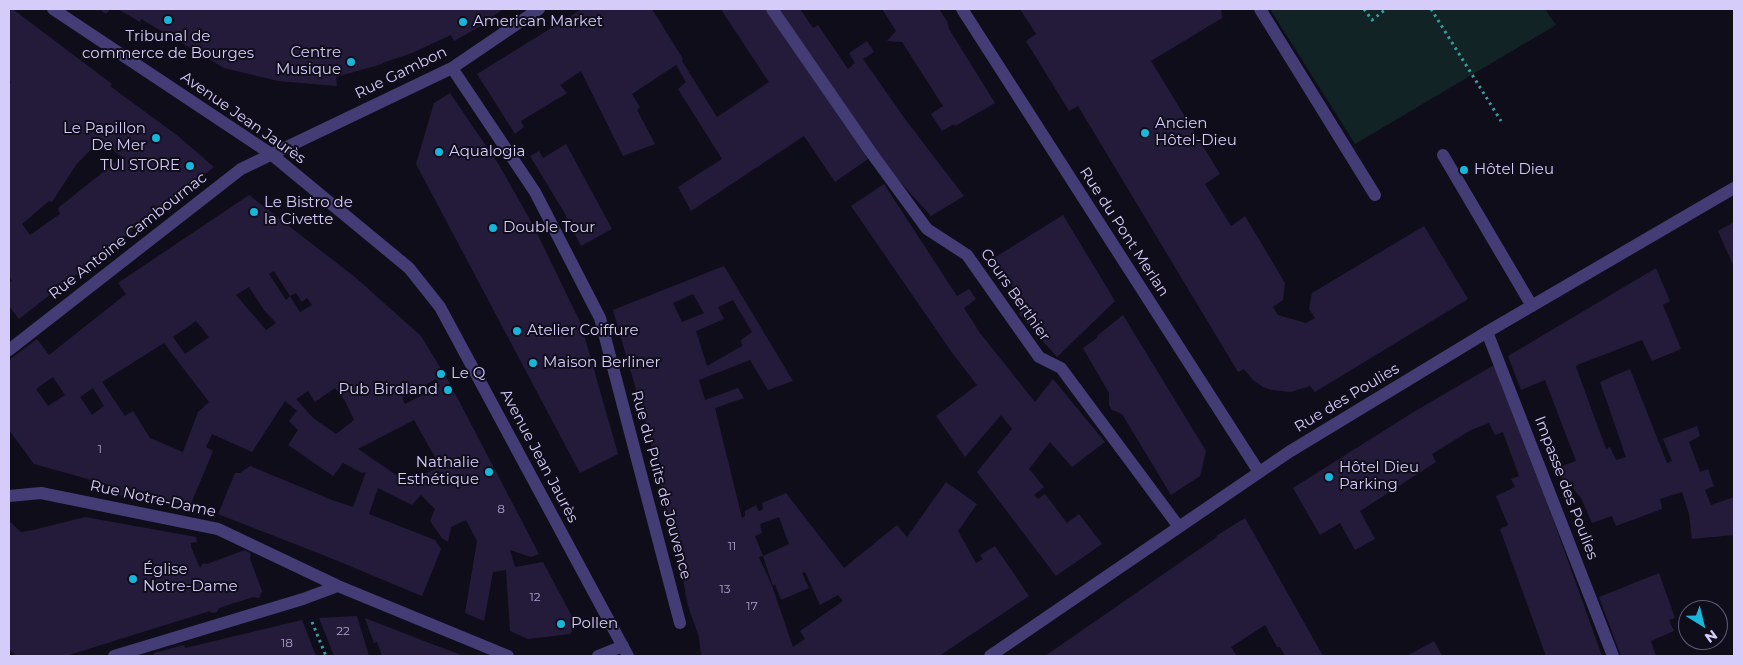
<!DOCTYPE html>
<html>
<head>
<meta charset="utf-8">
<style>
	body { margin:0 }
	#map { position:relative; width:1743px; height:665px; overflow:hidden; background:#100d1b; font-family:Montserrat,sans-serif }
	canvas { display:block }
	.frame { position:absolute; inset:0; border:10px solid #d5ccfa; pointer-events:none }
	.north { position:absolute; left:1678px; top:600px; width:50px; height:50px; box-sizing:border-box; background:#100d1b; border:1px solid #5f5974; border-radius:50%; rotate:144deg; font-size:14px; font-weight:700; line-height:20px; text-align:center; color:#d5ccfa }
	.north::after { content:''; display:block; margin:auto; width:18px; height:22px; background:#17b7db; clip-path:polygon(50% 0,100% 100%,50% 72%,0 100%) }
</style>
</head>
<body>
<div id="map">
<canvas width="1743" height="665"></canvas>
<div class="frame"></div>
<div class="north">N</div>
</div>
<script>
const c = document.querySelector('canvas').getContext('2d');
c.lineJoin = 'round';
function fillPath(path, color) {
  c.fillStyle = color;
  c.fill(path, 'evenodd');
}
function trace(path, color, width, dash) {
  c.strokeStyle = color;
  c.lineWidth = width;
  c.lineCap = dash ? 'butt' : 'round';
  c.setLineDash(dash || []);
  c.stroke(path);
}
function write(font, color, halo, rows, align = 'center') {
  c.font = font + ' Montserrat,sans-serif';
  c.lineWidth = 4;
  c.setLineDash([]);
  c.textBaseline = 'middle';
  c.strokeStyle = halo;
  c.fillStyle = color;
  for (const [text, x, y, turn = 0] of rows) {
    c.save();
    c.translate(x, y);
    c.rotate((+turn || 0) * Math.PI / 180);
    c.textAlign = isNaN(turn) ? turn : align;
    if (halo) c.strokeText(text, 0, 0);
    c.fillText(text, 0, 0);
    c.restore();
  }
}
fillPath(new Path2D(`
	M1270,9H1545L1556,25L1355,144Z`), '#112324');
fillPath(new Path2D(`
	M9,9L14,10L112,84L110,86L178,136L214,167L19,319L9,306V283L12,281L9,276V85L11,82L9,80ZM100,140L122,157L58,208L60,214L30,235L22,224L49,201L52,202L76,165Z
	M99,9H110L106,14Z
	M118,9H504L485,21L486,23L454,41L451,35L412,53L382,63V64L336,77L337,86L278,81L224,68L141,19L140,22Z
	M582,9H652L683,59L682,61L717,117L769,82L722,11L723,9H766L868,159L835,182L804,136L691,211L678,187L722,159L678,89L686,82L676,65L632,94L640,107L637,110L655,144L623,156L581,71L560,85L567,93L521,121L524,127L515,134L477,74Z
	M778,9H800L813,28L818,25L848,69L855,63L849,53L867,41L874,52L863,59L905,119L964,196L931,216L891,172Z
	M882,9H939L947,21L949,29L995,103L955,126L954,124L942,131L931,114L943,106L902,42L887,41L896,31Z
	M1020,9H1221L1222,18L1151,61L1220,174L1205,184L1231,226L1245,216L1285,283L1283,300L1273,307L1278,315L1306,323L1315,318L1309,309L1312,293L1424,226L1468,299L1315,392L1310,386L1291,392L1272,390L1263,387L1253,380L1244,369L1238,372L1078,106L1069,111L1026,41L1036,34Z
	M450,93L499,165L533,225L581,324L618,454L580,473L416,164L434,103Z
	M566,144L612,229L581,246L564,212L530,156L539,151L543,158Z
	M884,184L957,296L969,289L976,299L964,308L980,333L1035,402L1053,379L1105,442L1072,467L1050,442L1029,469L1044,487L1034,495L1038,499L1045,494L1067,523L1079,514L1102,544L1056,576L977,472L1012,429L1001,415L965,457L936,416L977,385L953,354L851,206Z
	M249,195L356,278L421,336L449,382L539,554L531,557L510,550L515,567L543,562L576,624L570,634L528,639L510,631L506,570L493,572L484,621L465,613L477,541L466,520L451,527L448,542L442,538L430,521L435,509L421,495L412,505L378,488L369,514L435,540L441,549L422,596L333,559L218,514L235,473H240L250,466L332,500L353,507L366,472L362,473L343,463L333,476L288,445L298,430L289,421L297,411L285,401L252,452L212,434L206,447L213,451L190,506L161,499L159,504L110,493L113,486L34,464L9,430V360L37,339L49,355L126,294L118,283ZM274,271L290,296L296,293L302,302L307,298L312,305L300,312L290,296L286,300L269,274ZM249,287L264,310L276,323L266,330L236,295ZM196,321L209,337L185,354L173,337ZM164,343L209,402L198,412L183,452L150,438L133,411L125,416L102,382ZM53,377L65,395L48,406L36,389ZM436,379L440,386L405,404L402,398ZM93,388L104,406L92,415L80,397ZM335,388L345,401L354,420L336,434L313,418L296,399L308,391L315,402ZM414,420L440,466L408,483L358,449Z
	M1063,215L1115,301L1057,357L1019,314L1022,302L994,258Z
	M1734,222V267L1718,231Z
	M724,266L793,381L768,390L750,360L699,380L705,400L738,388L744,398L715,408L742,518L745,516V511L756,505L759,511L763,509L762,503L786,493L844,568L897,525L907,537L946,482L977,504L958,531L976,563L983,559L980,555L995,546L1029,596L939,656H701L699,637L688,606L684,585L648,431L613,310ZM693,294L704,313L682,322L673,303ZM733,300L752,332L741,340L742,346L707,366L696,331L724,319L718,307ZM779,517L789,544L763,556L773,586L775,584L781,600L809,588L802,573L805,572L820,605L838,595L843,601L800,631L805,639L793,647L772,586L759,557L763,556L755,536L762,533L760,524Z
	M1656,268L1670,301L1663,305L1681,349L1652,361L1642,340L1577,365L1576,367L1606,449L1610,447L1616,460L1626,457L1600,382L1630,369L1667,463L1672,461L1663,439L1697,426L1700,436L1689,442L1700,472L1708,469L1714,486L1705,490L1711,505L1734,497V535L1692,539L1689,514L1682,492L1660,499L1662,509L1616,526L1612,516L1592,523L1581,498L1570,485L1552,470L1576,461L1545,380L1521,390L1508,356Z
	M1123,315L1206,451L1200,476L1171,495L1122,414L1112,410L1109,405V393L1083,348L1097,338L1098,335Z
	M1494,365L1549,508L1602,656H1546L1500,529L1508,525L1496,496L1515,487L1511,479L1519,476L1503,432L1495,435L1489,423L1471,430L1432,454L1436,462L1360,511L1375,539L1355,550L1340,523L1320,535L1293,488L1412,413Z
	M85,517L196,537L197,542L191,543V547L200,568L203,563L207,564L245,550L251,554L250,559L262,591L259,598L253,597L219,608L217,612L211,613L210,611L66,656H17L9,650V523L10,522L21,532L33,530Z
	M1245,518L1323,656H1285L1280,647H1277L1265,625L1231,647L1237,656H1045L1217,537L1216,536Z
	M1659,573L1675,618L1669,620L1674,631L1651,641L1656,656H1621L1599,597Z
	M357,616L369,656H334L319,618Z
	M365,618L437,646L464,656H382L377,642L374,643Z
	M302,620L316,656H154V653L184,645L185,648Z
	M1434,641L1442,656H1407Z`), '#241b3a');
trace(new Path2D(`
	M1364,9L1372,20L1386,9
	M1431,9L1501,121
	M312,622L326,656`), '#389ea1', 3, [2.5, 4]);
trace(new Path2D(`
	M53,9L271,154L409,268L440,307L628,656
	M772,9L870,151L927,229L967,255L1039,357L1061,368L1179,527
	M962,9L1259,472
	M1260,9L1375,195
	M452,68L535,192L600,318L680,623
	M1443,155L1532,306
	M1487,332L1613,656
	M9,350L241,169L452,68L539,9
	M9,496L41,493L218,529L338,586L508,656
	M114,656L303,599L338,586
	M598,656L623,646
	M990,656L1289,452L1487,332L1734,188`), '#433c75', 12);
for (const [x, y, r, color] of [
	[168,20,5,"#17b7db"],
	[463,22,5,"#17b7db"],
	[351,62,5,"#17b7db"],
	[1145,133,5,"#17b7db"],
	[156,138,5,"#17b7db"],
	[439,152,5,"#17b7db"],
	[190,166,5,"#17b7db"],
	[1464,170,5,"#17b7db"],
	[254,212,5,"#17b7db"],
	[493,228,5,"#17b7db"],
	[517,331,5,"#17b7db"],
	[533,363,5,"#17b7db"],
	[441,374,5,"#17b7db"],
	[448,390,5,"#17b7db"],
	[489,472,5,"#17b7db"],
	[1329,477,5,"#17b7db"],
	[133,579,5,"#17b7db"],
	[561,624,5,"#17b7db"]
]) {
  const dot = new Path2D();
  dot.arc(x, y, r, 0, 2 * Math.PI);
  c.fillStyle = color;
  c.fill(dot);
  trace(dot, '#100d1b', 2);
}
write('12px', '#a9a0ca', null, [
	["1",100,449],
	["8",501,509],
	["11",732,546],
	["13",725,589],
	["12",535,597],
	["17",752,606],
	["22",343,631],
	["18",287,643]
]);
write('15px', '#d5ccfa', '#100d1b', [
	["American Market",473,22],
	["Tribunal de",168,37,"center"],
	["commerce de Bourges",168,54,"center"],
	["Centre",341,53,"right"],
	["Musique",341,70,"right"],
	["Ancien",1155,124],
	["Hôtel-Dieu",1155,141],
	["Le Papillon",146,129,"right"],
	["De Mer",146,146,"right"],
	["Aqualogia",449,152],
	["TUI STORE",180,166,"right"],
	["Hôtel Dieu",1474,170],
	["Le Bistro de",264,203],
	["la Civette",264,220],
	["Double Tour",503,228],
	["Atelier Coiffure",527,331],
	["Maison Berliner",543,363],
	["Le Q",451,374],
	["Pub Birdland",438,390,"right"],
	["Nathalie",479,463,"right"],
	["Esthétique",479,480,"right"],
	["Hôtel Dieu",1339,468],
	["Parking",1339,485],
	["Église",143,570],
	["Notre-Dame",143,587],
	["Pollen",571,624]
], 'left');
write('15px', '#d5ccfa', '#100d1b', [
	["Rue Gambon",401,73,-26],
	["Avenue Jean Jaurès",243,118,35],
	["Rue du Pont Merlan",1124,232,57],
	["Rue Antoine Cambournac",128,236,-38],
	["Cours Berthier",1015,295,55],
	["Rue des Poulies",1347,398,-31],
	["Avenue Jean Jaurès",539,456,62],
	["Rue du Puits de Jouvence",661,485,75],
	["Impasse des Poulies",1566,488,69],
	["Rue Notre-Dame",153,499,12]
]);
</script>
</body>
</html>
